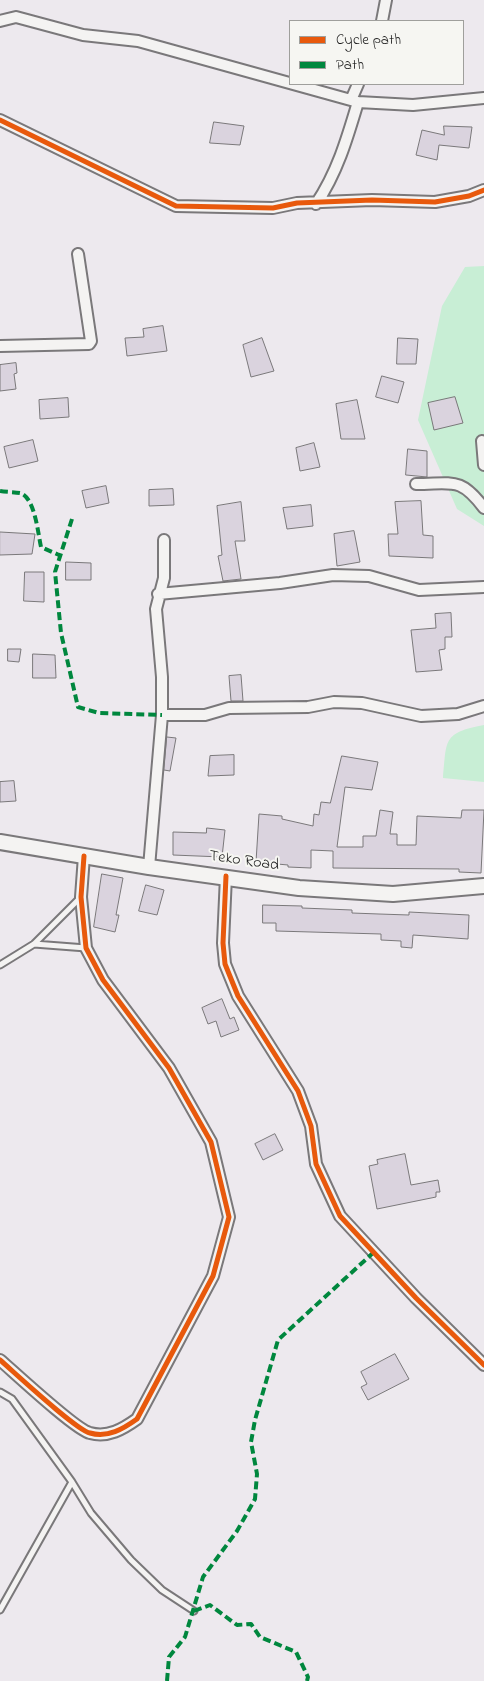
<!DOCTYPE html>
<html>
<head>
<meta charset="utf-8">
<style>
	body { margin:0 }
	#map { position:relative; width:484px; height:1681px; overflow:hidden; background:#ede9ee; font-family:"Indie Flower",sans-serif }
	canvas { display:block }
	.legend { position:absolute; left:289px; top:20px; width:175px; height:65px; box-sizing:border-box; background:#f6f6f2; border:1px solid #9f9f9c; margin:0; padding:6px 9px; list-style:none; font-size:15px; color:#1c1c1c }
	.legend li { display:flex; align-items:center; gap:10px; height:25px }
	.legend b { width:25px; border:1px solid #9f9f9c }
</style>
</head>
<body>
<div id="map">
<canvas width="484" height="1681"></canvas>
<ul class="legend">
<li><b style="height:6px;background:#e8590c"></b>Cycle path</li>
<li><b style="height:6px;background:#00873e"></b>Path</li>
</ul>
</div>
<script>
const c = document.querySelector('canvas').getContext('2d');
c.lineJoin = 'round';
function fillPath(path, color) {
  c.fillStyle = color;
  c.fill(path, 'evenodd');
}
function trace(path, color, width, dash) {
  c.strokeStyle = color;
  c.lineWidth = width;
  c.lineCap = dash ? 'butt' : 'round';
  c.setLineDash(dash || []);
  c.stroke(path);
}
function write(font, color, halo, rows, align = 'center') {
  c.font = font + ' "Indie Flower",sans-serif';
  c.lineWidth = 4;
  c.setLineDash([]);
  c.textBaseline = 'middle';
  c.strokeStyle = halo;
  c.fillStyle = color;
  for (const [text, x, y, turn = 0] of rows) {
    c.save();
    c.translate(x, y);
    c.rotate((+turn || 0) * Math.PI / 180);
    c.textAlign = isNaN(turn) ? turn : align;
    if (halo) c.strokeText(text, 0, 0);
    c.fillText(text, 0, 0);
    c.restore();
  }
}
fillPath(new Path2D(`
	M484,266V526L457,509L418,420L442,306L465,267Z
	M484,725V782L443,778C447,740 442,733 484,725Z`), '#c8eed5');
const building = new Path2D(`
	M214,122L244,126L240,145L210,143Z
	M444,126L472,127L469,148L439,145L437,160L416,155L422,130L444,135Z
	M163,326L167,351L127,356L125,338L144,337L143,329Z
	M262,338L274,371L251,377L243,345Z
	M398,338L418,339L416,364H397Z
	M16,363L17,373L14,374L16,389L0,391V365Z
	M382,376L404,382L398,403L376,397Z
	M455,397L463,423L434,430L428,403Z
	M68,398L69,417L40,419L39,400Z
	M357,400L365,439H341L336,404Z
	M33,440L38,461L9,468L4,447Z
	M314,443L320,467L300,471L296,448Z
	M408,449L427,451V477L406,475Z
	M106,486L109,503L86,508L82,491Z
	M173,489L174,505L149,506V490Z
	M421,501L423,535L433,536V558L389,556L388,534H398L395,502Z
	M241,502L245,541H235L241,579L223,581L218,556L222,555L217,506Z
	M311,505L313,526L287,529L283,508Z
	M354,531L360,562L337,566L334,534Z
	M0,532L35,534L32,554L0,555Z
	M66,562L91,563V580H66Z
	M25,572H44V602L24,601Z
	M451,613L452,637H445V649L439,650L442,670L416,672L411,630L436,628L435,614Z
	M8,649H21L19,662L8,661Z
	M33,654L55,655L56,678H33Z
	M241,675L243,701H231L229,676Z
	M167,737L176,738L170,771L164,770Z
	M234,755V775L208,776L210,756Z
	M342,756L378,762L372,790L345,787L337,847H363V836H376L380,810L393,812L390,834H397V845H416L417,816L461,818L462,810H484L481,873L459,872V869L333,868V851L311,850V868L288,867V865L256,862L259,814L282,816V819L313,826L314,814L319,815L321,802L330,803Z
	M14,781L16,801L0,802V782Z
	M207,828L225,830L222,857L173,855V832L206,833Z
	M102,874L123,878L116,915H119L115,932L94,927Z
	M146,885L164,890L157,915L139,911Z
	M263,905L302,906V908L352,910V913L379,914L409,915V912L469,915L468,939L413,935L412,948L401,947V941L381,940V934L276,931V923H263Z
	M222,999L230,1019L234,1017L239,1030L221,1037L216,1021L208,1024L202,1008Z
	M275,1134L283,1150L263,1160L255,1144Z
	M405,1154L411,1185L438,1180L440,1192H436V1197L377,1209L369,1166L378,1164L377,1160Z
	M395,1354L409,1379L368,1400L361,1387L367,1384L361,1372Z`);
fillPath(building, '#dad3de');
trace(building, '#7a787a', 1);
const lane = new Path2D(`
	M34,944L86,948
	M0,965L34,944L81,897
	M0,1392L12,1399L72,1482L91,1513L131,1560L162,1590L194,1611
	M0,1610L72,1482`);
const street = new Path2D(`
	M0,21L16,17L83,35L138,41L358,102L413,105L484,98
	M382,21L386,0
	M351,100L358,84
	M0,120L176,206L273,208L297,203L372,200L435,202L469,196L484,190
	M316,204C337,173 347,139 358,102
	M0,346L89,344L91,341L78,254
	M482,441L484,465
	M416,484C452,484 460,476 484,508
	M158,594L280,583L333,575L369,576L419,590L484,587
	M162,715H205L229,708L308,707L334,702L362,703L421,716L458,714L484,706
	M149,867L162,715V677L156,609L164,578V540
	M226,876L223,943L225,964L238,996L298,1091L311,1126L316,1164L340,1216L416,1298L484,1365
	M0,1360C15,1373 76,1430 90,1433C108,1438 123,1429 137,1419L213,1276L229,1217L211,1142L169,1068L103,980L86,948L81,897L84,856`);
const secondary = new Path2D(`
	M0,842L149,867L299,888L393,894L484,886`);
trace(lane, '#7a787a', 9);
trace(street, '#7a787a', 14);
trace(secondary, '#7a787a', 18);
trace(lane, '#f4f3f2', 5);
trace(street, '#f4f3f2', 10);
trace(secondary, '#f4f3f2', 14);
trace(new Path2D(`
	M0,491C6,492 14,492 20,493C35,497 38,534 41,547L59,555
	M72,519L55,572L61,633L78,707L99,713L162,715
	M194,1611L210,1605L237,1625L251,1624L260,1637L296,1652L308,1677L307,1681
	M167,1681L169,1657L185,1637L203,1577L237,1531L255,1499L257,1474L251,1442L255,1420L278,1340L374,1252`), '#00873e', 4, [8, 4]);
trace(new Path2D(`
	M0,120L176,206L273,208L297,203L372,200L435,202L469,196L484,190
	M226,876L223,943L225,964L238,996L298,1091L311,1126L316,1164L340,1216L416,1298L484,1365
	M0,1360C15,1373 76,1430 90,1433C108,1438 123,1429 137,1419L213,1276L229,1217L211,1142L169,1068L103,980L86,948L81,897L84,856`), '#e8590c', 5);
write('16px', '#1c1c1c', '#f6f6f2', [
	["Teko Road",244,862,8]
]);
</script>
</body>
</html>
